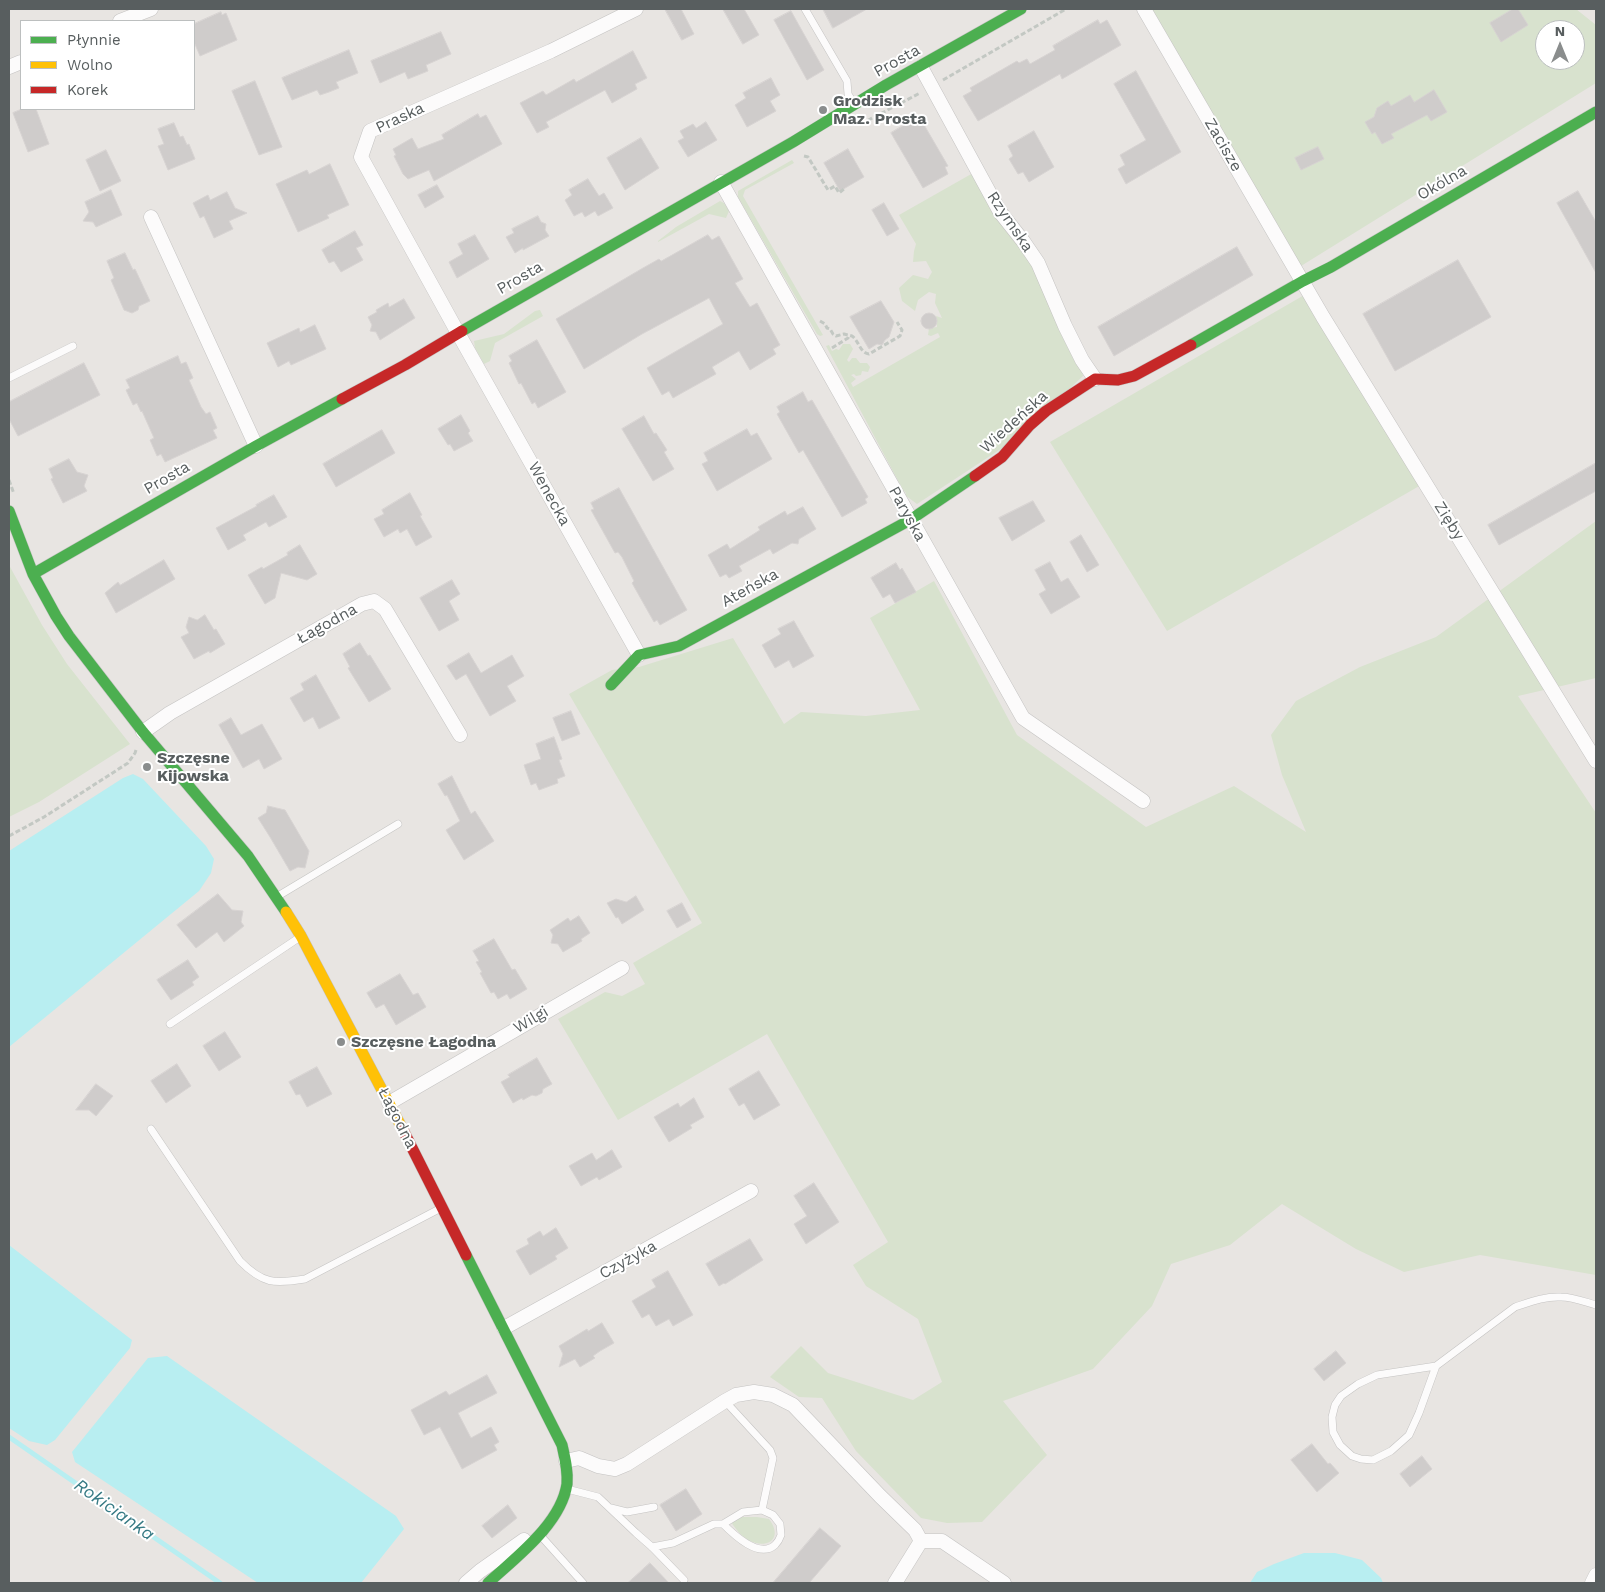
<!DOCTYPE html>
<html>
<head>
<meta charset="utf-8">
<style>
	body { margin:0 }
	#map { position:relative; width:1605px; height:1592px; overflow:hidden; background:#e8e5e2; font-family:"Work Sans",sans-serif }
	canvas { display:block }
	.frame { position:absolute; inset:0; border:10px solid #585e5f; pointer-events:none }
	.legend { position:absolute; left:20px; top:20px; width:175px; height:90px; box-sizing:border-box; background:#fff; border:1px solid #bcbfbf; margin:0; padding:6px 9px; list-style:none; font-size:15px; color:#585e5f }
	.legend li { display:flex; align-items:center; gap:10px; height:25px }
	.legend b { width:25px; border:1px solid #bcbfbf }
	.north { position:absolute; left:1535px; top:20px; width:50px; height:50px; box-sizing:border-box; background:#fff; border:1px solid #bcbfbf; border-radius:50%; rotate:0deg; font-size:14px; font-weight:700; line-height:20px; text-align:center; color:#585e5f }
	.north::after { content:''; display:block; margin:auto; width:18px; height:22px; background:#8a8d8d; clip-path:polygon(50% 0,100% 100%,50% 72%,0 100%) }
</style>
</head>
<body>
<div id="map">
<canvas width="1605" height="1592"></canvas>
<div class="frame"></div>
<ul class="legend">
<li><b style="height:6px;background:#4caf50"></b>Płynnie</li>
<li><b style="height:6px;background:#ffc107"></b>Wolno</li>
<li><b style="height:6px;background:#c62828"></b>Korek</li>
</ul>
<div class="north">N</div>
</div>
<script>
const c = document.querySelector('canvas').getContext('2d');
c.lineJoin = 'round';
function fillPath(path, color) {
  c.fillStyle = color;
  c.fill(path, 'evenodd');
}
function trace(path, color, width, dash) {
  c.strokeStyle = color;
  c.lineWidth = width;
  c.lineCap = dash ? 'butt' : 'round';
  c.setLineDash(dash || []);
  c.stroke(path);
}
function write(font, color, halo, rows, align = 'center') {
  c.font = font + ' "Work Sans",sans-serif';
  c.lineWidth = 4;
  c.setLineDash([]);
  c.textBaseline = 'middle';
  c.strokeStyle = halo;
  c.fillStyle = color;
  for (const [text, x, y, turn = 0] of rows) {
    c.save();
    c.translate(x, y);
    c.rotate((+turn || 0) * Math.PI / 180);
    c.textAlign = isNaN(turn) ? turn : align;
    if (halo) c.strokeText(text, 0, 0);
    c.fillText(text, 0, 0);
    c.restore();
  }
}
fillPath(new Path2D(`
	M1149,9H1576L1596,25V83L1301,266ZM1545,30H1575V60H1545Z
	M792,160L794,163L745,190L743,196L823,335L820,336L817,334L738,197V191Z
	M973,173L1025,251L1082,371L1083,376L1016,439L917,504L905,495L906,493L903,490L826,346L829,345L832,351L836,349L839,350L843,344H850L853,349L847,360L849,362L852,358H856L860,363H867L870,367L868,372L862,371L861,375L856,376L854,374L851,375L856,379L851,383L853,387L940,337L938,333L931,336L928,335L929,328L937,327L936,316L942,318L935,303L936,294L929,292L918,300L915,311L902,301L899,288L913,275L928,279L932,272L926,261L913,262L914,251L916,244L899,215Z
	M720,201L724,203L729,211L726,218L709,214L658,242V241L676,227Z
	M1306,294L1421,485L1167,631L1050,442Z
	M540,310L543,316L495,343L490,361L484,364L475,348L474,341L504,334L535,311Z
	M1596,521V678L1518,696L1596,813V1275L1480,1255L1404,1272L1356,1249L1282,1204L1230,1245L1171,1264L1152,1306L1093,1369L1003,1401L1047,1455L982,1522L947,1523L921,1518L856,1451L822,1398L799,1397L770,1377L801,1346L828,1373L913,1400L942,1382L918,1319L866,1286L853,1265L888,1242L767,1034L618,1120L558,1019L605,992L622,996L645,984L633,963L702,923L569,694L612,670L639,667L733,638L784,724L801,712L866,716L920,710L870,618L934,581L1017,735L1146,827L1234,786L1306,832L1282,775L1271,735L1296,701L1360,667L1436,637Z
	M9,565L42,625L67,664L130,744L39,802L9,817Z
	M742,1517H757L769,1519C784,1539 767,1550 748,1540C741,1536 735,1528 731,1522Z`), '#d8e2ce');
fillPath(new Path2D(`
	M133,774L143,779L206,846L214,859L211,873L199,891L9,1047V851L123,778Z
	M9,1245L132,1340L130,1348L55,1440L47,1445L29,1441L9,1428Z
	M167,1356L396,1516L404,1529L361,1583H258L75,1462L72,1452L148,1358Z
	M1304,1553H1335L1362,1560L1381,1578L1383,1583H1250L1257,1572L1274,1564Z`), '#b8eef1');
trace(new Path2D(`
	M9,1437L220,1583`), '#b8eef1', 5);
const building = new Path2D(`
	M665,9H681L694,34L682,40Z
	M723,9H744L759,35L743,44Z
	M823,9H867L833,28Z
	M1513,9H1518L1528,25L1501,42L1490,23Z
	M791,11L824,70L807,80L774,20Z
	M221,12L222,15L226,13L237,40L200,56L194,42V24Z
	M1098,20L1100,24L1107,20L1121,45L1062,79L1060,74L978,121L963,96L972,91L970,88L1017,61L1019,63L1027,59L1030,64L1055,50L1053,46Z
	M441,32L451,54L426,65L428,71L408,79L405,72L380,83L371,61Z
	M349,50L358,73L336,82L339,88L329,92L320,95L317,90L292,100L282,78Z
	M633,51L647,78L635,84L637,89L612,103L605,90L546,122L549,127L537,133L520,103L543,91L546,95L574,79L576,82Z
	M1136,71L1181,152L1126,184L1118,169L1125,165L1120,155L1146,140L1114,84Z
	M771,78L780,95L770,101L776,111L747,127L735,105L746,98L743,93Z
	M255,81L282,147L259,155L232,91Z
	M1434,90L1447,112L1431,121L1427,115L1391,134L1394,138L1382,144L1375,132L1372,134L1365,122L1374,117L1377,108L1388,101L1391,106L1410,95L1414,102Z
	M22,109H36L49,144L28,152L13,113Z
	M478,114L480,118L486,115L502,144L434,181L429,170L408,179L403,174L394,156L396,155L393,149L412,138L418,149L444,139L442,135Z
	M916,118L920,125L923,123L948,166L945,167L948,174L923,188L891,133Z
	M706,122L717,140L688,157L678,141L684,138L680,131L693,124L696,128Z
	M174,123L180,137L183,136L187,145L189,144L195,159L168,170L158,146L164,144L158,129Z
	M1034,131L1054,167L1029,182L1023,172L1018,174L1009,159L1013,156L1008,146Z
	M641,138L659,168L625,190L607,158Z
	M1318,147L1324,159L1301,170L1295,158Z
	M848,149L864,177L840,191L824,163Z
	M106,150L121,181L100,191L86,160Z
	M330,164L349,205L327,215L329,218L298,232L276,184L307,170L309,174Z
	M588,179L599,196L604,193L613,208L598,216L595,211L585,217L582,212L574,216L565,200L572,195L569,190Z
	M437,185L444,197L425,208L418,195Z
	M111,190L122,215L96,227L93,222L83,221L89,212L85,202Z
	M1578,191L1596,222V273L1557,203Z
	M227,192L235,208L247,213L229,221L233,229L214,238L204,216L200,218L193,203L208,195L210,200Z
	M884,203L899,229L887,236L872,210Z
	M538,216L541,222L546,224L545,230L549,236L523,250V248L515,253L506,237L514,233L512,229Z
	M355,231L363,245L356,248L363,260L341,272L334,261L329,263L322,250Z
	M475,235L489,259L457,278L449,262L463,254L458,244Z
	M708,235L712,240L719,236L743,279L735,283L750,307L757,303L780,345L773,349L776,354L750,370L739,351L712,367L716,374L680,394L673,398L669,391L662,395L647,368L723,324L709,298L642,334L584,369L556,319L643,268L659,259L661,261Z
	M1237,247L1253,275L1114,356L1098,327Z
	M125,253L133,270L135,269L150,301L139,306L138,310L132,313L124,310L111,280L114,278L107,261Z
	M1458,260L1491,317L1395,371L1363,314Z
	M404,299L415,318L380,340L376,332L370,331L372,325L368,317L377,312L376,310L388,303L389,307Z
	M881,301L894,322L889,337L885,340L882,345L877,344L869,349L850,317Z
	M921 321a8 8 0 1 1 16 0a8 8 0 1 1-16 0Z
	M315,325L326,349L291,365L289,361L278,367L267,343L299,328L300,332Z
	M537,340L566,392L538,408L535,402L532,404L521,383L519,384L509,363L512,361L509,356Z
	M178,356L181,364L186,362L193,378L189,380L201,407L206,414L210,412L217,428L213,430L217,438L165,462L161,454L157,456L150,440L154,438L142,411L141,412L137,403L133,405L126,390L130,388L126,380Z
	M84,363L100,395L18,436L9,419V402Z
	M803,392L808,402L812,400L868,497L865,499L867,503L842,517L803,450L799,453L777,414L780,412L777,407Z
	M461,415L470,431L468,433L473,441L454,451L450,444L448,445L438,429Z
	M644,416L654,434L656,433L667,450L664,452L674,469L653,481L622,429Z
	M747,429L751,436L757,433L772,459L717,491L702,464L708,461L704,453Z
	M382,430L395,453L336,487L323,464Z
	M69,459L77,472L88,475L84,486L87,491L63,503L51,479L53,478L49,469Z
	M1596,463V491L1499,545L1488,525Z
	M619,488L687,610L660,625L657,620L654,622L632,583L634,581L622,557L618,552L615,553L591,510L594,509L591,503Z
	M410,493L422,515L420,516L432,537L416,546L407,529L400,533L398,529L384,537L374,519L384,514L382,510Z
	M274,495L287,517L269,527L266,522L243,535L246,540L228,550L216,528L257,506L256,505Z
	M1033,501L1045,521L1012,541L999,518Z
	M803,507L816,529L799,539L798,544L792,543L773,554L770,549L739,566L742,571L729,578L726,574L720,577L708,555L727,544L730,549L760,530L758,527L785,511L787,515Z
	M1081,535L1099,565L1087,572L1070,542Z
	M300,545L317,574L307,580L281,573L275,598L265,604L248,575L262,567L263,569L288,555L287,553Z
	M164,560L175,579L116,613L105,593L118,582L120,585Z
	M1050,562L1061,582L1068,578L1080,597L1051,614L1039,594L1046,590L1035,570Z
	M896,563L900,570L902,568L916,592L895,603L890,594L883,598L871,578Z
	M452,580L460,594L449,601L459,620L439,631L420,598Z
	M205,615L214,630L216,629L225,644L210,653L209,651L194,659L181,637L189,633L186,627L189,617L197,620Z
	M794,621L814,656L793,668L789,660L775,668L762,645L781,634L778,629Z
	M360,643L368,656L370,655L391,689L369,702L348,668L350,667L343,654Z
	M469,653L481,673L512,655L524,676L507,686L516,701L490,716L466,674L456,680L447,666Z
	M316,675L340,718L319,729L313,717L304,722L290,698L304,690L301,684Z
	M571,711L580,734L562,741L553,718Z
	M231,718L241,735L262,724L282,759L264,769L259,759L243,768L219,725Z
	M554,737L562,759L559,760L565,776L557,779L558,783L539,790L536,783L531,785L524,765L541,759L536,744Z
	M452,776L471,814L475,811L494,841L464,860L446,830L460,821L447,795L445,796L438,784Z
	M268,806L285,810L309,851L305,868L298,867L290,871L270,837L258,818L266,813Z
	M218,894L232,910L243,911L241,922L244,926L224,942L217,932L196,948L177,925Z
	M636,896L644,910L622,924L618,917L616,918L607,903L616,899L626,902Z
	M682,903L691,920L677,928L667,911Z
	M579,916L590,933L581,939L582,941L563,952L558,944L551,943L553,935L550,930L568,918L570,921Z
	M494,939L512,970L515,969L527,989L510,999L507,994L498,999L494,992L491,993L480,973L482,972L476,962L479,961L473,951Z
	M188,960L199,977L192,982L194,985L171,1000L157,980Z
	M400,974L413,995L418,993L426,1007L396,1025L384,1004L376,1008L367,993Z
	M225,1032L241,1057L219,1071L203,1046Z
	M537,1058L552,1084L543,1089L542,1093L536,1096L532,1095L523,1100L522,1098L513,1103L501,1082L510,1077L508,1075Z
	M177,1064L191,1086L166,1103L151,1081Z
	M317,1067L332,1094L307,1107L300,1094L296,1095L289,1082Z
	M759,1071L780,1105L754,1120L744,1103L739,1106L729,1089Z
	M96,1084L113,1096L96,1116L89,1110H76Z
	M694,1098L704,1117L690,1125L692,1128L669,1142L654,1117L678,1103L680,1107Z
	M612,1150L622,1167L599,1180L597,1177L581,1186L569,1166L592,1153L596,1160Z
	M814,1183L839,1222L806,1244L794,1224L807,1216L794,1196Z
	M556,1228L568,1248L555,1256L557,1259L530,1275L516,1251L529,1244L527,1239L540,1231L543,1236Z
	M750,1239L763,1260L725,1284L724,1283L719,1286L706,1264Z
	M668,1271L693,1315L673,1326L669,1319L656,1326L649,1314L642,1318L632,1301L656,1287L652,1280Z
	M602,1323L614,1343L600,1351L593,1356L595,1358L580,1367L575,1359L559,1367L563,1354L559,1346L587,1329L588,1331Z
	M1336,1351L1346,1363L1324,1381L1314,1369Z
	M487,1375L497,1393L458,1413L471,1438L491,1427L499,1442L494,1445L497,1450L462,1469L440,1427L424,1435L411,1410L446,1391L449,1395Z
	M1312,1444L1328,1464L1330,1463L1339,1473L1317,1492L1291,1460Z
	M1422,1456L1432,1469L1410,1487L1400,1474Z
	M686,1489L702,1514L676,1531L660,1505Z
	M508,1505L517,1518L492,1538L482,1526Z
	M820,1528L841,1546L809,1583H773Z
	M650,1563L669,1583H628Z`);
fillPath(building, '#cfcccb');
trace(building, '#d7d3d2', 1);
const lane = new Path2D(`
	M805,9L847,81L848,94L853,102
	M9,378L73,346
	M278,896L398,824
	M170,1024L300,937
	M151,1129L240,1261C263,1284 274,1284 305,1279L441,1208
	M1436,1366L1419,1413L1409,1435L1391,1451L1373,1460L1361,1459L1352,1456L1340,1445L1333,1432L1332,1417L1335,1405L1341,1396L1358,1384L1377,1375L1436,1366L1515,1307C1530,1302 1545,1296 1561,1297C1573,1297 1585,1302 1596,1305
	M725,1401L770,1450L773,1458L762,1510
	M567,1489L598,1497L636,1533L652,1547L684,1580
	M611,1508L627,1512L654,1507
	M540,1535L583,1583
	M652,1547L673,1543L714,1524H723L743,1512L762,1510L773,1515L780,1524L781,1535C780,1538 777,1543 775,1545C759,1559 734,1535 723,1524`);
const street = new Path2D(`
	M636,9L551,51L370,131L361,157L458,333L639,655
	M1144,9L1323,317L1596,761
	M120,21L151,9
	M9,67L21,62
	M921,67L1000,212L1023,241L1038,263L1065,326L1082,360L1095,379
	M721,182L1023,718L1143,801
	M151,217L256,446
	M143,732L170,713L362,604L374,601L385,609L460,735
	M389,1103L622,968
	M504,1328L751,1191
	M566,1461L579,1458L598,1466L615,1469L627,1464L725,1401L736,1395L754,1392L773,1395L793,1405L880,1496L915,1530L921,1541
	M921,1541H942L1004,1583
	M466,1583L480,1571L524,1540
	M895,1583L921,1541
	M1592,1583L1596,1575`);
const fast = new Path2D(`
	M462,331L793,142L886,85L1021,9
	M1191,345L1303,281L1331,267L1596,112
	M9,511L33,574L56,616L69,636L143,732L248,856L286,912
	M33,574L256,446L342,399
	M611,685L639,655L679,646L910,520L975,476
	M466,1255L562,1445C565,1458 568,1470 567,1484C561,1524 516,1557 488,1583`);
const slow = new Path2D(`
	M286,912L301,936L402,1128`);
const jam = new Path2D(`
	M342,399L405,365L462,331
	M975,476L1002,457L1030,425L1046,411L1095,379L1118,380L1134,376L1191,345
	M402,1128L466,1255`);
trace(lane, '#c4c3c2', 8);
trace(street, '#c4c3c2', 15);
trace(fast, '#c4c3c2', 12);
trace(slow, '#c4c3c2', 12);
trace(jam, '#c4c3c2', 12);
trace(new Path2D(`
	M943,80L1066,9
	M861,124L920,93
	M804,156L808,157L828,190L835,186L839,193L844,189
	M820,321L825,324L827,328L830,329L833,334L836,336L844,334L852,336C859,341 860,353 869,354L900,336L902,330L897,322
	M832,348L848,338L849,335
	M9,480L14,494
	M9,836L44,817L128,763L135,753L136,750`), '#c3c8c3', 3, [5, 2.5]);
trace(lane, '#fcfbfb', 7);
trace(street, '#fcfbfb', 14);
trace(fast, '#4caf50', 11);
trace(slow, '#ffc107', 11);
trace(jam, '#c62828', 11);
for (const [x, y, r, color] of [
	[823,110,5,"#8a8d8d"],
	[147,767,5,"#8a8d8d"],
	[341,1042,5,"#8a8d8d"]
]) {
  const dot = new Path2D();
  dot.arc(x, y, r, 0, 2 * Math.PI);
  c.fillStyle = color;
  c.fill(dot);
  trace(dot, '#fff', 2);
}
write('16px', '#585e5f', '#fff', [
	["Prosta",897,61,-29],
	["Praska",400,118,-25],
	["Zacisze",1223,145,60],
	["Okólna",1442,183,-30],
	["Rzymska",1010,222,56],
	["Prosta",520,278,-30],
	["Wiedeńska",1014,422,-42],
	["Prosta",167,478,-30],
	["Wenecka",549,494,61],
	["Paryska",907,514,61],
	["Zięby",1449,521,58],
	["Ateńska",750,588,-29],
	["Łagodna",327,624,-29],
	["Wilgi",531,1020,-30],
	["Łagodna",397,1118,63],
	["Czyżyka",628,1260,-29]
]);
write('bold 16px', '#585e5f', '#fff', [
	["Grodzisk",833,101],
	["Maz. Prosta",833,119],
	["Szczęsne",157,758],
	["Kijowska",157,776],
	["Szczęsne Łagodna",351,1042]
], 'left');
write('italic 18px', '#387b85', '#fff', [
	["Rokicianka",114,1510,35]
]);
</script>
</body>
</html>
